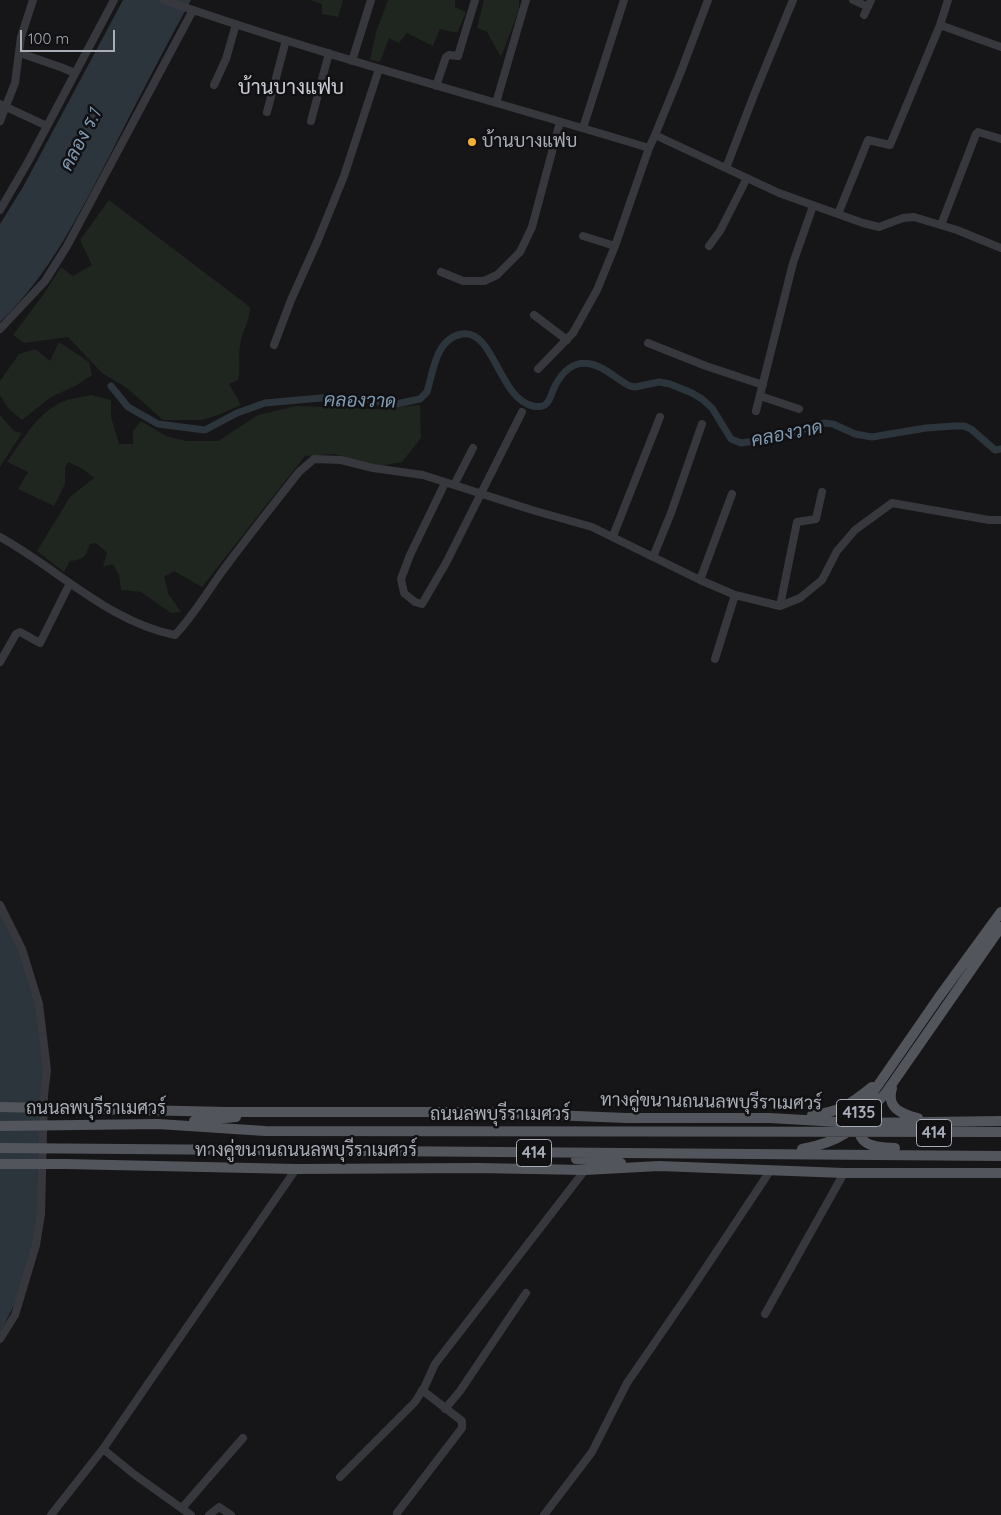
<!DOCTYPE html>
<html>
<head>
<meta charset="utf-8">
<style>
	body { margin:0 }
	#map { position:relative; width:1001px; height:1515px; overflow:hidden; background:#161618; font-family:Quicksand,sans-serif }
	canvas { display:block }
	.scale { position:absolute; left:20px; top:30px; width:95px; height:22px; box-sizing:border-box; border:2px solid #a8adb8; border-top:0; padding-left:6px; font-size:15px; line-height:18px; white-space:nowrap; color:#a8adb8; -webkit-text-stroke:4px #111113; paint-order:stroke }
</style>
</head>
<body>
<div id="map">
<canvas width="1001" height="1515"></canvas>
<div class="scale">100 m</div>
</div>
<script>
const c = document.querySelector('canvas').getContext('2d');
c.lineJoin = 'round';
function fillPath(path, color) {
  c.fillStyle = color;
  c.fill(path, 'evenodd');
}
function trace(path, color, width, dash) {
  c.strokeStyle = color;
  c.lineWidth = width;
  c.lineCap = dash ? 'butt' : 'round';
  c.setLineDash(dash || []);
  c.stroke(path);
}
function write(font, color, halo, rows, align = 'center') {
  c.font = font + ' Quicksand,Sarabun,sans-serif';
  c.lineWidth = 5;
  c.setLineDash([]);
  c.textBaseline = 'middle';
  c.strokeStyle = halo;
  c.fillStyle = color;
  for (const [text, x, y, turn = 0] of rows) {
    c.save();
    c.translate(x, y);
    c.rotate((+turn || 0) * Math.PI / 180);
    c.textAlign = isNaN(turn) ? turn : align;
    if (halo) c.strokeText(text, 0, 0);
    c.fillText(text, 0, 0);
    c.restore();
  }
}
fillPath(new Path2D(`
	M310,0H343L338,17L322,14V4Z
	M388,0H455V7L466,12L457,33L440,29L433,46L407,33L399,43L389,38L380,62L370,60L376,32Z
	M484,0H519V10L501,57L487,32L477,28Z
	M109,200L250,307C250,321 242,331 240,345C238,356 241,368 238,380L229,384L241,405L218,415L201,420H163L127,388L102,373L68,337L24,343L13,335L43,295L61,267L73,276L92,265L80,240Z
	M59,342L89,362L92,375L77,385L51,397L22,420L8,408L0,395V381L19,354L35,349L50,361Z
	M91,395L111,400V417L119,444H133V431L141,421L166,436L186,441H218L258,415L296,406L377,409L420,405L421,438L402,462L379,466L334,454L305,456L202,587L174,571L164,577L169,595L181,612L171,613L141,592L121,590L119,575L113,564L103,567L107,553L96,543L90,544C85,558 84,559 70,561L64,572L37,551L70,497L94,478L83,469L68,462L65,468V484L54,506L18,489L28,472L7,462C23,440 39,409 67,400C74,398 83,397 91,395Z
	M0,415L14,431L22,433L0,467Z`), '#1e261f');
fillPath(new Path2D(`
	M123,0H191C163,51 136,103 110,155C79,214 49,276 0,322V224L23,187Z
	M0,912L21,953L37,1004L45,1066L39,1214L35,1244L14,1305L0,1333Z`), '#2c353c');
trace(new Path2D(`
	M111,386L128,407L158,424L205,430L237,413L265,403L321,398L367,399L391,405L420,399L427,392C433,372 436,338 462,334C494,329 499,399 533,406C538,407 544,407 547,403C551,399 552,391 555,386C562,372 574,360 591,364C606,367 617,380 630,386L635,387L659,382L670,384L692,393L702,399L712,408L731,439L741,443L776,438L824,423L833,424L855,434L872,437L926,428L954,426H964L971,429L995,450L1001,449`), '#2c353c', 7);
trace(new Path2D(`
	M164,0C324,56 488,99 649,148L655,135L779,193L863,223L879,227L903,218L914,217L957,230L1001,248
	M853,0L868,7
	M864,15L871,0
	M940,25L948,0
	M20,53L63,68L75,73
	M352,61L371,0
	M214,85L226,59L236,24
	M436,86L446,57L449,55L458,56L475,0
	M496,103L526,0
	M0,104L47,126
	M267,112L286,40
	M0,121L15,83L21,37L33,0
	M311,121L329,53
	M583,128L624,0
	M655,135L680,74L708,0
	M726,168L754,95L793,0
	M0,210L28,162L114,0
	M838,214L868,140L890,145L940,25L1001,47
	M941,225L976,134L978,132L1001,139
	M583,236L615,246
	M709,246L720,231L747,178
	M441,272L463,281H484L497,275L520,252L532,227L560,122
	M534,315L567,340
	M0,329L45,281L67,246L193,10
	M648,343L706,366L763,385
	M274,345L291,300L318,240L344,176L379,69
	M538,369L573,333L597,290L615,246L649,148
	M760,396L799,409
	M756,411L793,263L813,206
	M445,483L410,555L401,579L404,593L415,602L422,604L446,563L522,412
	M454,485L473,448
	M613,536L660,417
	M0,537C58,569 109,622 175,635C193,616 206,594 221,573C246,539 273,505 299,472L314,459L341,460L373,468L423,475L532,510L592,527L700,580L735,595L780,606L800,598L822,580L837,551L855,530L892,503L989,520H1001
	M653,557L671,513L702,424
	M700,580L732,494
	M780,606L797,522L816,519L822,492
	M715,659L735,595
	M0,662L16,634L20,632L40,643L70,583
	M0,905L22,949L39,1004L47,1070L44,1095L41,1214L36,1245L15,1315L0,1339
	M765,1314L844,1173
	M445,1409L460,1391L526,1293
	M103,1449L135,1475L191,1515
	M340,1477L415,1402L425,1386L435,1364L585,1170
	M182,1508L243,1438
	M397,1513L462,1428V1421L422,1390
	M51,1515L103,1449L296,1169
	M209,1515L219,1507L231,1515
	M544,1515L592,1452L627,1383L691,1290L770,1171`), '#37383d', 8);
trace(new Path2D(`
	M892,1088C886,1108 901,1114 918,1118
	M0,1107L228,1112H477L626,1118H769L858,1123L1001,1121
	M812,1115C840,1112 851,1104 872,1087
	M194,1121L236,1117
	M857,1123L885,1094L1001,927
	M0,1126L158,1124L265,1131L1001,1132
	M0,1148L1001,1156
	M895,1148C869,1147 855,1145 858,1114L939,997L1001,912
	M802,1149C819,1146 832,1142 846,1133
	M576,1159L621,1163
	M0,1164H65L296,1169L477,1168L585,1170L659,1166L844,1173H1001`), '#53555c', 10);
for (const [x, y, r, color] of [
	[472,142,5,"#f2b134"]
]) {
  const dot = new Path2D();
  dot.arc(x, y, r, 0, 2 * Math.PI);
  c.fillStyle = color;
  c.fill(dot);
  trace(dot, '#111113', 2);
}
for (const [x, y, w] of [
	[859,1113,45],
	[934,1133,35],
	[534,1153,35]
]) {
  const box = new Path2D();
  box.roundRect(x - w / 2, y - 13.5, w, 27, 4);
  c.fillStyle = '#111113';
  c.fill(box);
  trace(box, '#a8adb8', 1);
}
write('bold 16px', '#a8adb8', null, [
	["4135",859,1113],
	["414",934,1133],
	["414",534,1153]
]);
write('18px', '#a8adb8', '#111113', [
	["บ้านบางแฟบ",482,142]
], 'left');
write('18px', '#a8adb8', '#111113', [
	["ทางคู่ขนานถนนลพบุรีราเมศวร์",711,1102,1],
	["ถนนลพบุรีราเมศวร์",96,1109],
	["ถนนลพบุรีราเมศวร์",500,1115],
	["ทางคู่ขนานถนนลพบุรีราเมศวร์",306,1151]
]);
write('italic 19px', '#7f9bb3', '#111113', [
	["คลอง ร.1",81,140,-62],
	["คลองวาด",360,401,1],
	["คลองวาด",787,434,-11]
]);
write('20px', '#c9ccd4', '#111113', [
	["บ้านบางแฟบ",291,88]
]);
</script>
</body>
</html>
